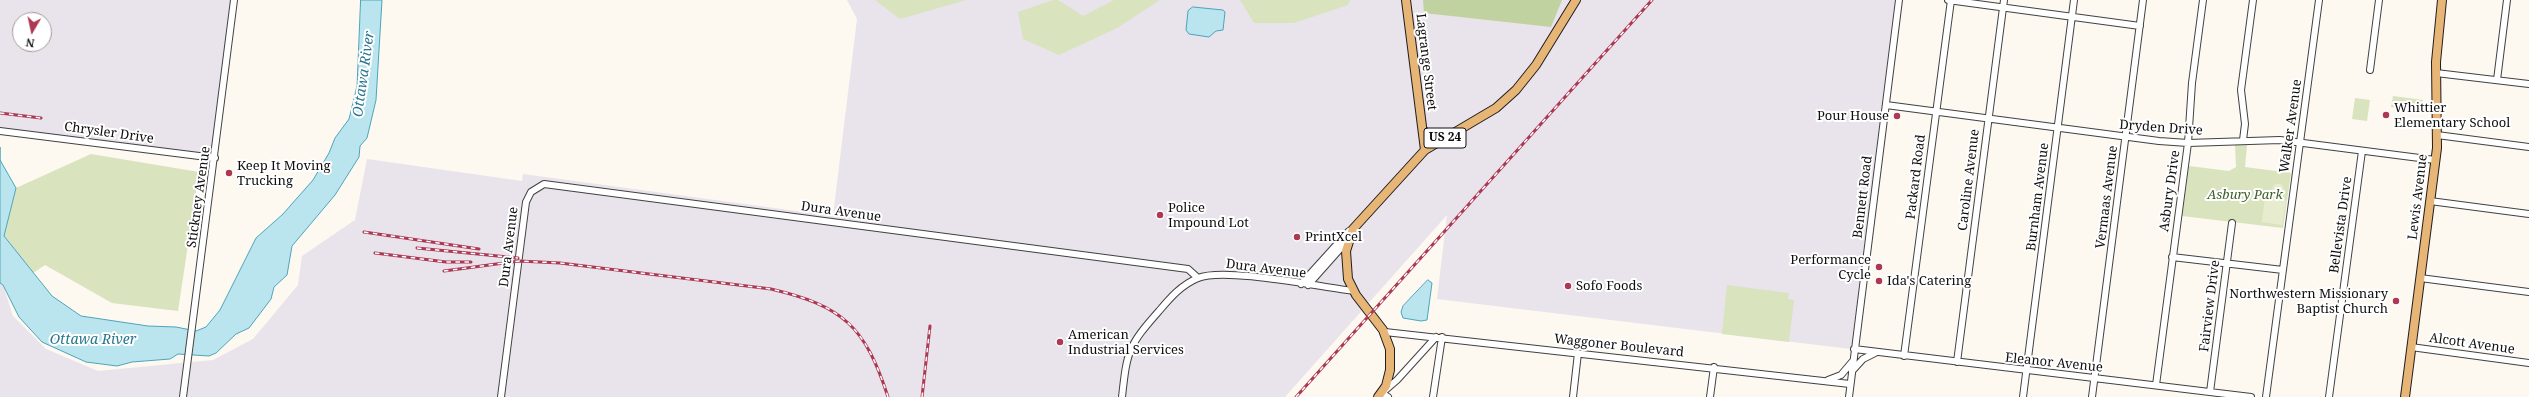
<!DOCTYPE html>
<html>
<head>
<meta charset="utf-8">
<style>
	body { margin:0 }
	#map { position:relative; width:2529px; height:397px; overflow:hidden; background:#fdf8f0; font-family:"Noto Serif",serif }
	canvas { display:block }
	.north { position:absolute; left:12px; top:12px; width:40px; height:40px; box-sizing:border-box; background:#fff; border:1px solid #9f9f9f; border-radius:50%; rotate:189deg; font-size:11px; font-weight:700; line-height:16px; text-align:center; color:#0e0e0e }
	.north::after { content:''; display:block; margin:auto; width:14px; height:18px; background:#ac3853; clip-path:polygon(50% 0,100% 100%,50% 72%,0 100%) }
</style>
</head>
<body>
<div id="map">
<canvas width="2529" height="397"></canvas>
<div class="north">N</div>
</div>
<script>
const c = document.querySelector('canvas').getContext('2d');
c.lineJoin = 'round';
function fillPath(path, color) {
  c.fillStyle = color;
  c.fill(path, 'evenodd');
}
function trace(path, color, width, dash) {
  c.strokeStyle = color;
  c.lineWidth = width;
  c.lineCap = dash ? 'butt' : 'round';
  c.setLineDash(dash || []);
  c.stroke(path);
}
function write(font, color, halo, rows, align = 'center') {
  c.font = font + ' "Noto Serif",serif';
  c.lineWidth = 4;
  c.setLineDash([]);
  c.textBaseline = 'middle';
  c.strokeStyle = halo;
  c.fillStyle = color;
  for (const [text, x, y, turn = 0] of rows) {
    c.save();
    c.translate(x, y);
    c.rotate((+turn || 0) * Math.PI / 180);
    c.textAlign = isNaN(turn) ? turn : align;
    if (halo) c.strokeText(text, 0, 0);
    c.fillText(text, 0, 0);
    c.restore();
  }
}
fillPath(new Path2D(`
	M0,0H235L215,158L0,131ZM20,20H44V44H20Z
	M847,0H1895L1851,349L1437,299L1447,215L1285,397H0V284L3,285L13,316L46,349L98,371L213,360L253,339L298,285L302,256L355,220L367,159L522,181L523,174L833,216L857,19Z`), '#e9e3eb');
fillPath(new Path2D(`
	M875,0H966L900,19Z
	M1053,0H1058L1083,16L1114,0H1160L1117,28L1059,55L1023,39L1018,12Z
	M1240,0H1350L1348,5L1294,23H1254Z
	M2393,96L2423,100L2422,108L2415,111L2391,107Z
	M2355,98L2370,100L2367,121L2352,119Z
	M2235,145H2247L2245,167L2291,173L2283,228L2182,216L2189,166L2229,171L2236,167Z
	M91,154L199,172L178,311L112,303L45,265L33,273L4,236L16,188Z
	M1727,285L1789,293L1788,299L1794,300L1789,342L1722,334Z`), '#d9e3be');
fillPath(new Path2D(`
	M1423,0H1562L1551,27L1424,13Z`), '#c0d29f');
fillPath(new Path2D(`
	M2272.5 189a5.5 5.5 0 1 1 11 0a5.5 5.5 0 1 1-11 0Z
	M2265,197L2286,200L2282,225L2262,222Z`), '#e7eccf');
const water = new Path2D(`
	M361,0H382L376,100L367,138L360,146L359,157L335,195L292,246L287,275L274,287L271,299L249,328L236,334L216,353L209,356L178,354L170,359L132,362L117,366L86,362L42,342L19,317L3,285L0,283V147V160L16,188L4,236L52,296L81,316L148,326L176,327L196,331L206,327L220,310L256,238L283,214L313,180L329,153L335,138L349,119L357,86Z
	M1193,7L1223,10L1225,12L1223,30L1216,31L1209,37L1189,34L1186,30L1188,11Z
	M1428,280L1432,283L1427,320L1421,321L1403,318L1401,312L1403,306Z`);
fillPath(water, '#bbe5ee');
trace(water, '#4ca4bc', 1);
const minor = new Path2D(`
	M1948,0L2140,26
	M2370,70L2379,0
	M2436,73L2529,84
	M2497,80L2507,0
	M1886,105L2159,141L2188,143L2280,140L2435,160
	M0,131L215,158
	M2437,135L2529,147
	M2243,140L2245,124L2241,90L2253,0
	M2430,201L2529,214
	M2172,257L2283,270
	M2420,278L2529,292
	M1301,284L1349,231L1353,229
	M1308,285L1348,240
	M1385,332L1850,384
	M2411,347L2529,363
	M1854,349L2251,397
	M1904,356L1951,0
	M1957,362L2004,0
	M1852,371L1863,359L1875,353
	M1828,380L1841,375L1852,362
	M2156,385L2188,143L2192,83L2203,0
	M2210,392L2232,223
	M183,397L234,0
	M501,397L526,202L531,192L544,184L1188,269L1198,278
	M1122,397C1127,351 1128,346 1159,311C1170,298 1181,285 1198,278C1225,267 1320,287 1354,291
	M1388,397L1382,393L1397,380L1436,337
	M1433,397L1442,337
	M1573,397L1578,353
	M1710,397L1714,367
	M1849,397L1899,0
	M2023,397L2074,0
	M2092,397L2143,0
	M2266,397L2319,0
	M2329,397L2362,151`);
const major = new Path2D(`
	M1406,0L1425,150
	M1378,397L1386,386L1390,370V349L1383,330L1356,295L1348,279L1346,251L1353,229L1425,150L1496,108L1516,90L1536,65L1576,0
	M2405,397L2437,148L2436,62L2442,0`);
trace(minor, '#414141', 8);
trace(major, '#1f1f1f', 10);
trace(minor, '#fff', 6);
trace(major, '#e7b677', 8);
const rail = new Path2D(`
	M0,113L41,118
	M364,232L479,249
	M417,248L518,258
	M375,253L446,262H471
	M444,271L519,261L560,263L771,289C843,306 865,326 888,397
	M922,397L930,326
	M1296,397L1652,0`);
trace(rail, '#ac3853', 3);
trace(rail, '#fff', 1.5, [4.5]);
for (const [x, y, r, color] of [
	[2386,115,4,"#ac3853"],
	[1897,116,4,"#ac3853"],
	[229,173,4,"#ac3853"],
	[1160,215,4,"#ac3853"],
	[1297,237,4,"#ac3853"],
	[1879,267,4,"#ac3853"],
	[1879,281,4,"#ac3853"],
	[1568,286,4,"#ac3853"],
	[2396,301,4,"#ac3853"],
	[1060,342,4,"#ac3853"]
]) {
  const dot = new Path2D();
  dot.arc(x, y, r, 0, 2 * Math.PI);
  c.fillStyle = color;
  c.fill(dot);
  trace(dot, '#fff', 1.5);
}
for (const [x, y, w] of [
	[1445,138,42]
]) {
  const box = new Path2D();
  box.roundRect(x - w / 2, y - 10, w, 20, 3);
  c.fillStyle = '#fff';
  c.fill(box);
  trace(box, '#0e0e0e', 1);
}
write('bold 12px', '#0e0e0e', null, [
	["US 24",1445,138]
]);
write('13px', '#0e0e0e', '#fff', [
	["Lagrange Street",1426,62,83],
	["Walker Avenue",2291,126,-82],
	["Dryden Drive",2161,128,4],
	["Chrysler Drive",109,133,8],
	["Packard Road",1916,177,-83],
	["Caroline Avenue",1969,180,-83],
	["Asbury Drive",2170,191,-82],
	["Stickney Avenue",199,197,-82],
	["Bennett Road",1863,197,-83],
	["Burnham Avenue",2038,197,-83],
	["Vermaas Avenue",2107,197,-83],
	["Lewis Avenue",2418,197,-83],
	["Dura Avenue",841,212,8],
	["Bellevista Drive",2341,225,-82],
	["Dura Avenue",509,247,-83],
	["Dura Avenue",1266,269,7],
	["Fairview Drive",2210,306,-83],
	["Alcott Avenue",2472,344,8],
	["Waggoner Boulevard",1619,346,6],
	["Eleanor Avenue",2054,363,6]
]);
write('13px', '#0e0e0e', '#fff', [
	["Whittier",2394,108],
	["Elementary School",2394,123],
	["Pour House",1889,116,"right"],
	["Keep It Moving",237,166],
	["Trucking",237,181],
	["Police",1168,208],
	["Impound Lot",1168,223],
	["PrintXcel",1305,237],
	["Performance",1871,260,"right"],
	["Cycle",1871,275,"right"],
	["Ida's Catering",1887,281],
	["Sofo Foods",1576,286],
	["Northwestern Missionary",2388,294,"right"],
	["Baptist Church",2388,309,"right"],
	["American",1068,335],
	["Industrial Services",1068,350]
], 'left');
write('italic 13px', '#3c5d26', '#fff', [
	["Asbury Park",2245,195]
]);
write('italic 14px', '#27768f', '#fff', [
	["Ottawa River",364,74,-82],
	["Ottawa River",93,340]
]);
</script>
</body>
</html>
